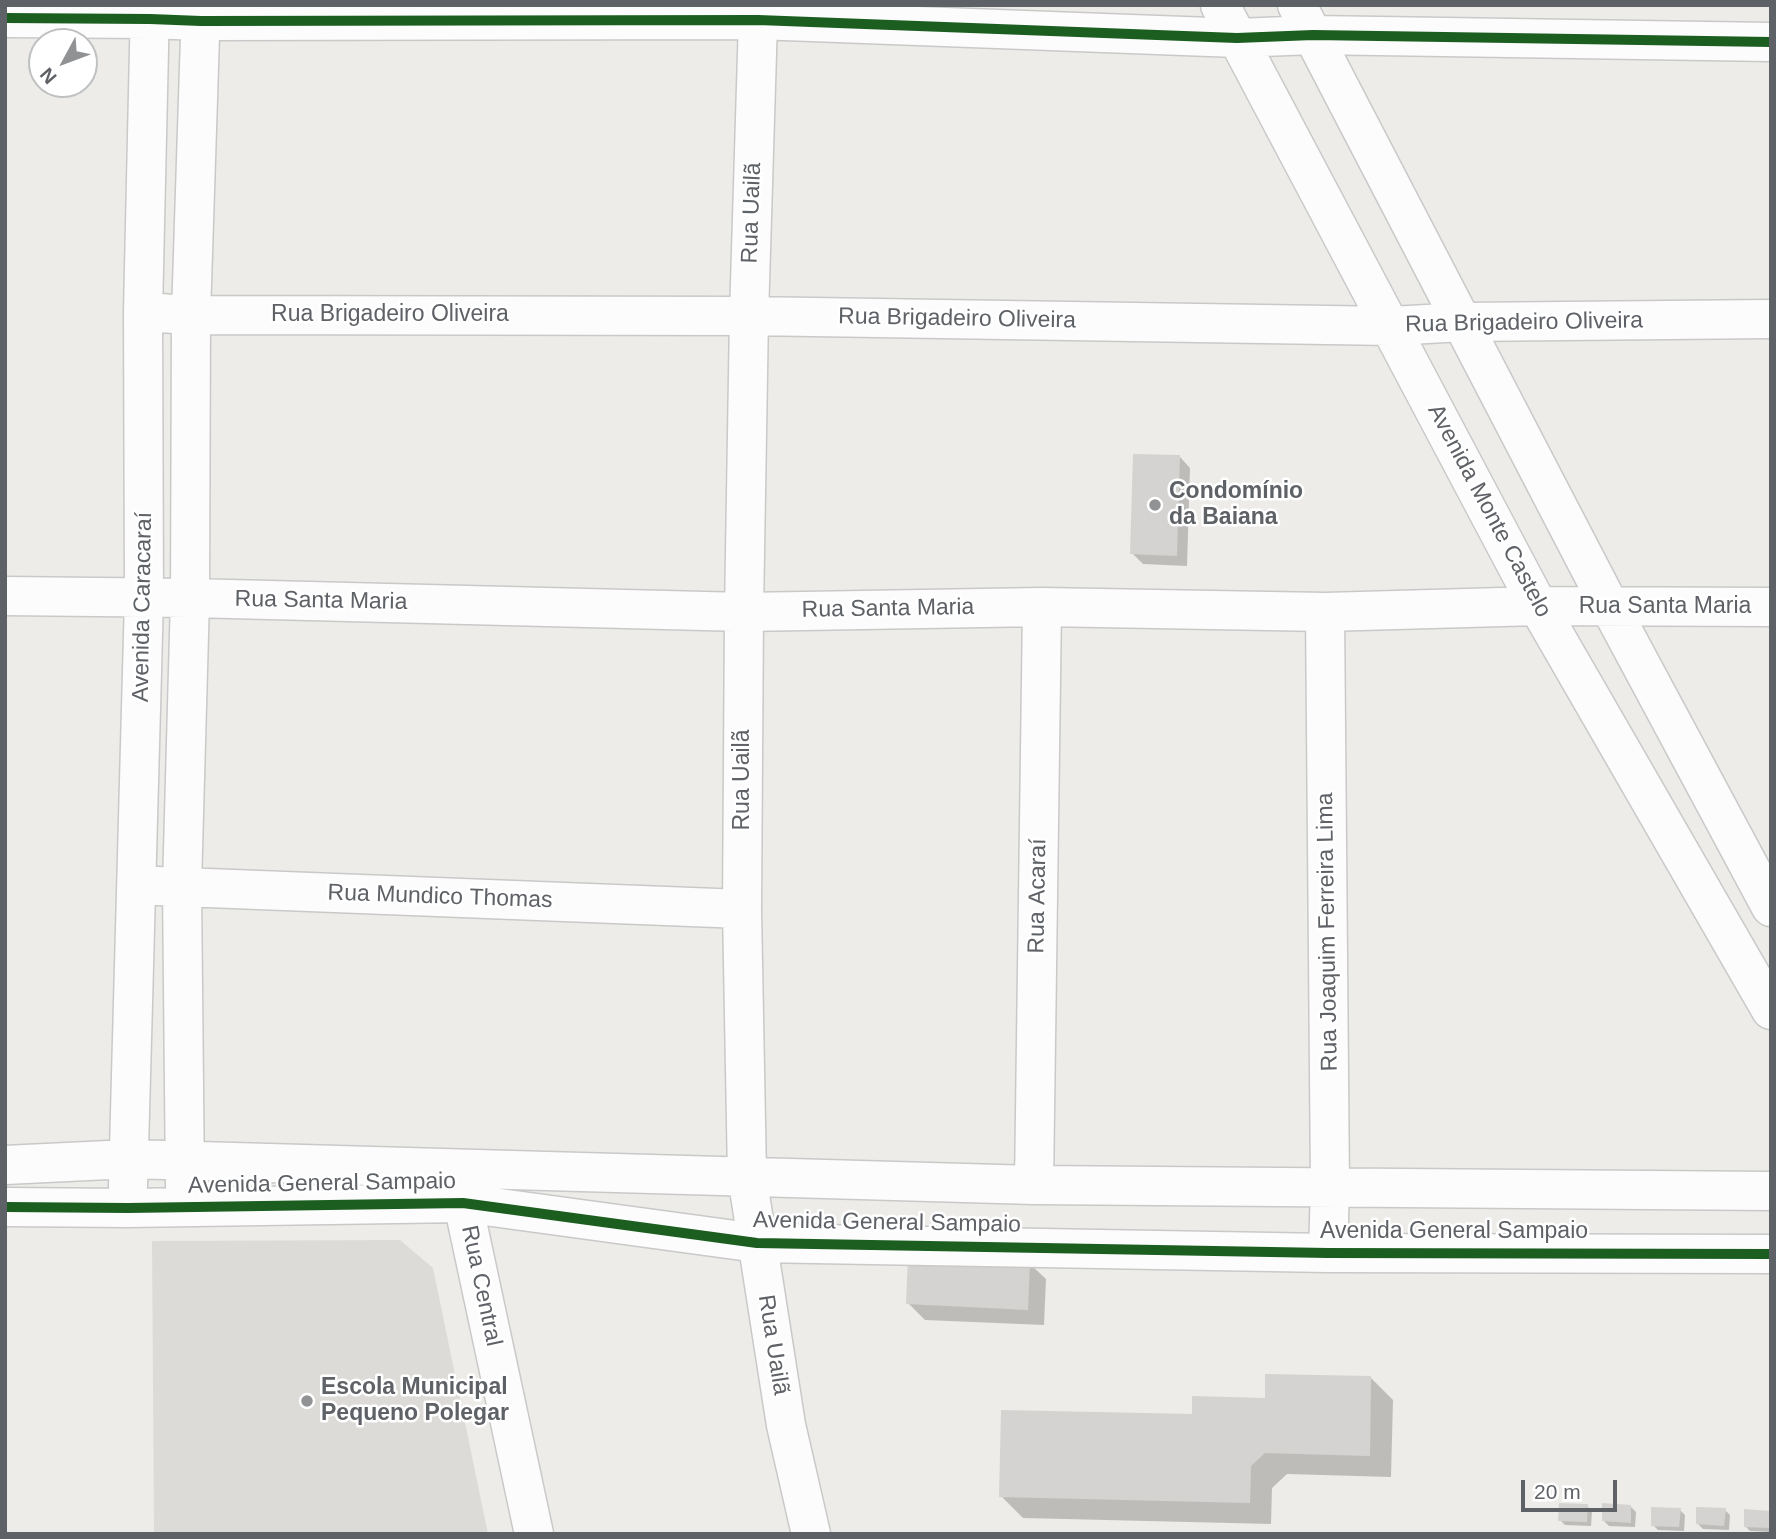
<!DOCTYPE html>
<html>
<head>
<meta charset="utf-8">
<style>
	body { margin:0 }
	#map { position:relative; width:1776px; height:1539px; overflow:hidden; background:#edece8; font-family:Arial,sans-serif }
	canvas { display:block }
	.frame { position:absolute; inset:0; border:7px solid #5e6166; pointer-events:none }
	.north { position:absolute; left:28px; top:28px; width:70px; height:70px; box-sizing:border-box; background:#fff; border:2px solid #bfc0c2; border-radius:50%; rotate:229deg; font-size:19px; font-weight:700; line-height:28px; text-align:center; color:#5e6166 }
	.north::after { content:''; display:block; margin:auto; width:24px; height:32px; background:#909294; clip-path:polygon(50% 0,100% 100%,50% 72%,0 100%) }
	.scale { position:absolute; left:1521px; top:1480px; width:96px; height:32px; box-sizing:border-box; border:4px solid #5e6166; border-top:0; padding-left:9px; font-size:21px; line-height:24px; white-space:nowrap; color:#5e6166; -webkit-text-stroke:5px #fff; paint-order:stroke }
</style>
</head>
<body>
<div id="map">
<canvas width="1776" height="1539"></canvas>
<div class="frame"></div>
<div class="north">N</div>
<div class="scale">20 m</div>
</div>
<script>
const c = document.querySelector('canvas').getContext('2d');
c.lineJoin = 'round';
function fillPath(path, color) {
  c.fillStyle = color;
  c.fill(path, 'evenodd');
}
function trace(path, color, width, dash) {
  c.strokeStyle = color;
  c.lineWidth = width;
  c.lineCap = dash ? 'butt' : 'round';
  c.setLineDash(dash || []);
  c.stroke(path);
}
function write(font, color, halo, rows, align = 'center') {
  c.font = font + ' Arial,sans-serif';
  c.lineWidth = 5;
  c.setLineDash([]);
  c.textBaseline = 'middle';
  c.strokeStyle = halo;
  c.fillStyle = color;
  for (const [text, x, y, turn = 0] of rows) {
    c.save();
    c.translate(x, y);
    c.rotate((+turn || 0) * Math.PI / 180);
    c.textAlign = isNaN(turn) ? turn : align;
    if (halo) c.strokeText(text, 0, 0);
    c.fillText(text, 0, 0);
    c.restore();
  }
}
fillPath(new Path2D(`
	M400,1240L433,1268L488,1534H154L152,1241Z`), '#dddbd7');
fillPath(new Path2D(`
	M1180,457L1190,468L1187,566L1143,564L1132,553Z
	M1029,1263L1046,1279L1044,1325L925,1320L908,1303Z
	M1371,1378L1393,1400L1391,1477L1287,1474L1272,1488L1271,1524L1023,1518L1001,1496L1193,1416Z
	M1587,1506L1592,1511L1591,1526L1565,1525L1560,1520Z
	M1631,1507L1636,1512L1635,1527L1609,1526L1604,1521Z
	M1680,1510L1685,1515L1684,1531L1658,1530L1653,1525Z
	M1725,1510L1730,1515L1729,1530L1703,1529L1698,1524Z
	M1771,1512V1532L1750,1531L1745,1526Z`), '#0003');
fillPath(new Path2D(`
	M1133,454L1180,455L1177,556L1130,554Z
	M908,1256L1030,1261L1028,1310L906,1304Z
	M1265,1374L1371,1376L1370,1456L1265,1453L1251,1466L1250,1503L999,1497L1001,1410L1192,1414V1396L1265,1398Z
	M1559,1503L1588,1504L1587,1522L1558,1521Z
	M1602,1503L1631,1505V1523L1602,1521Z
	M1651,1507L1681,1508L1679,1527L1651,1526Z
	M1696,1507L1726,1508L1724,1526L1696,1524Z
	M1744,1509L1771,1511V1528L1744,1527Z`), '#d4d3d1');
const minor = new Path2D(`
	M1220,5L1538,606L1771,1010
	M1297,5L1610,607L1771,907
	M5,18L150,19L201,21L758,20L1237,38L1313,35L1771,42
	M758,20L749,316L744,612L742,909L747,1176L786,1425L811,1534
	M143,312L191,315L749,316L1391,326L1463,322L1771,319
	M5,596L190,598L744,612L1042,607L1325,612L1538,606L1771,607
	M1325,612L1330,1187L1328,1253
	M157,886L742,909
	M5,1165L129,1159L1034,1185L1771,1191
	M1034,1185L1042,607
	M128,1186L144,598L143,312L150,5
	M185,1187L182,886L190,598L191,315L201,5
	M463,1203L534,1534
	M5,1207L128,1208L463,1203L757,1243L1328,1253L1771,1254`);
trace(minor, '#c9c9c9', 41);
trace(minor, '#fcfcfc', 38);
trace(new Path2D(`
	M5,18L150,19L201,21L758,20L1237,38L1313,35L1771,42
	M5,1207L128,1208L463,1203L757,1243L1328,1253L1771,1254`), '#1b5e20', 10);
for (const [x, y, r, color] of [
	[1155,505,7,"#909294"],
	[307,1401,7,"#909294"]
]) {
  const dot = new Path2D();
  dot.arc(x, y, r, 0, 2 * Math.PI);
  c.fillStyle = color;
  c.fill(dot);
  trace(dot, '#fff', 2.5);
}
write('23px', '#5e6166', '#fff', [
	["Rua Uailã",752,213,-88],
	["Rua Brigadeiro Oliveira",390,315],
	["Rua Brigadeiro Oliveira",957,319,1],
	["Rua Brigadeiro Oliveira",1524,323,-1],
	["Avenida Monte Castelo",1489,511,62],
	["Rua Santa Maria",321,601,1],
	["Avenida Caracaraí",143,607,-89],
	["Rua Santa Maria",1665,607],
	["Rua Santa Maria",888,609,-1],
	["Rua Uailã",743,780,-90],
	["Rua Acaraí",1038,896,-89],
	["Rua Mundico Thomas",440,897,2],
	["Rua Joaquim Ferreira Lima",1328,932,-91],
	["Avenida General Sampaio",322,1184,-1],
	["Avenida General Sampaio",887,1223,1],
	["Avenida General Sampaio",1454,1232],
	["Rua Central",481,1286,78],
	["Rua Uailã",773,1345,81]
]);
write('bold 23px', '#5e6166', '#fff', [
	["Condomínio",1169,492],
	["da Baiana",1169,518],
	["Escola Municipal",321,1388],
	["Pequeno Polegar",321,1414]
], 'left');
</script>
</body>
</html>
